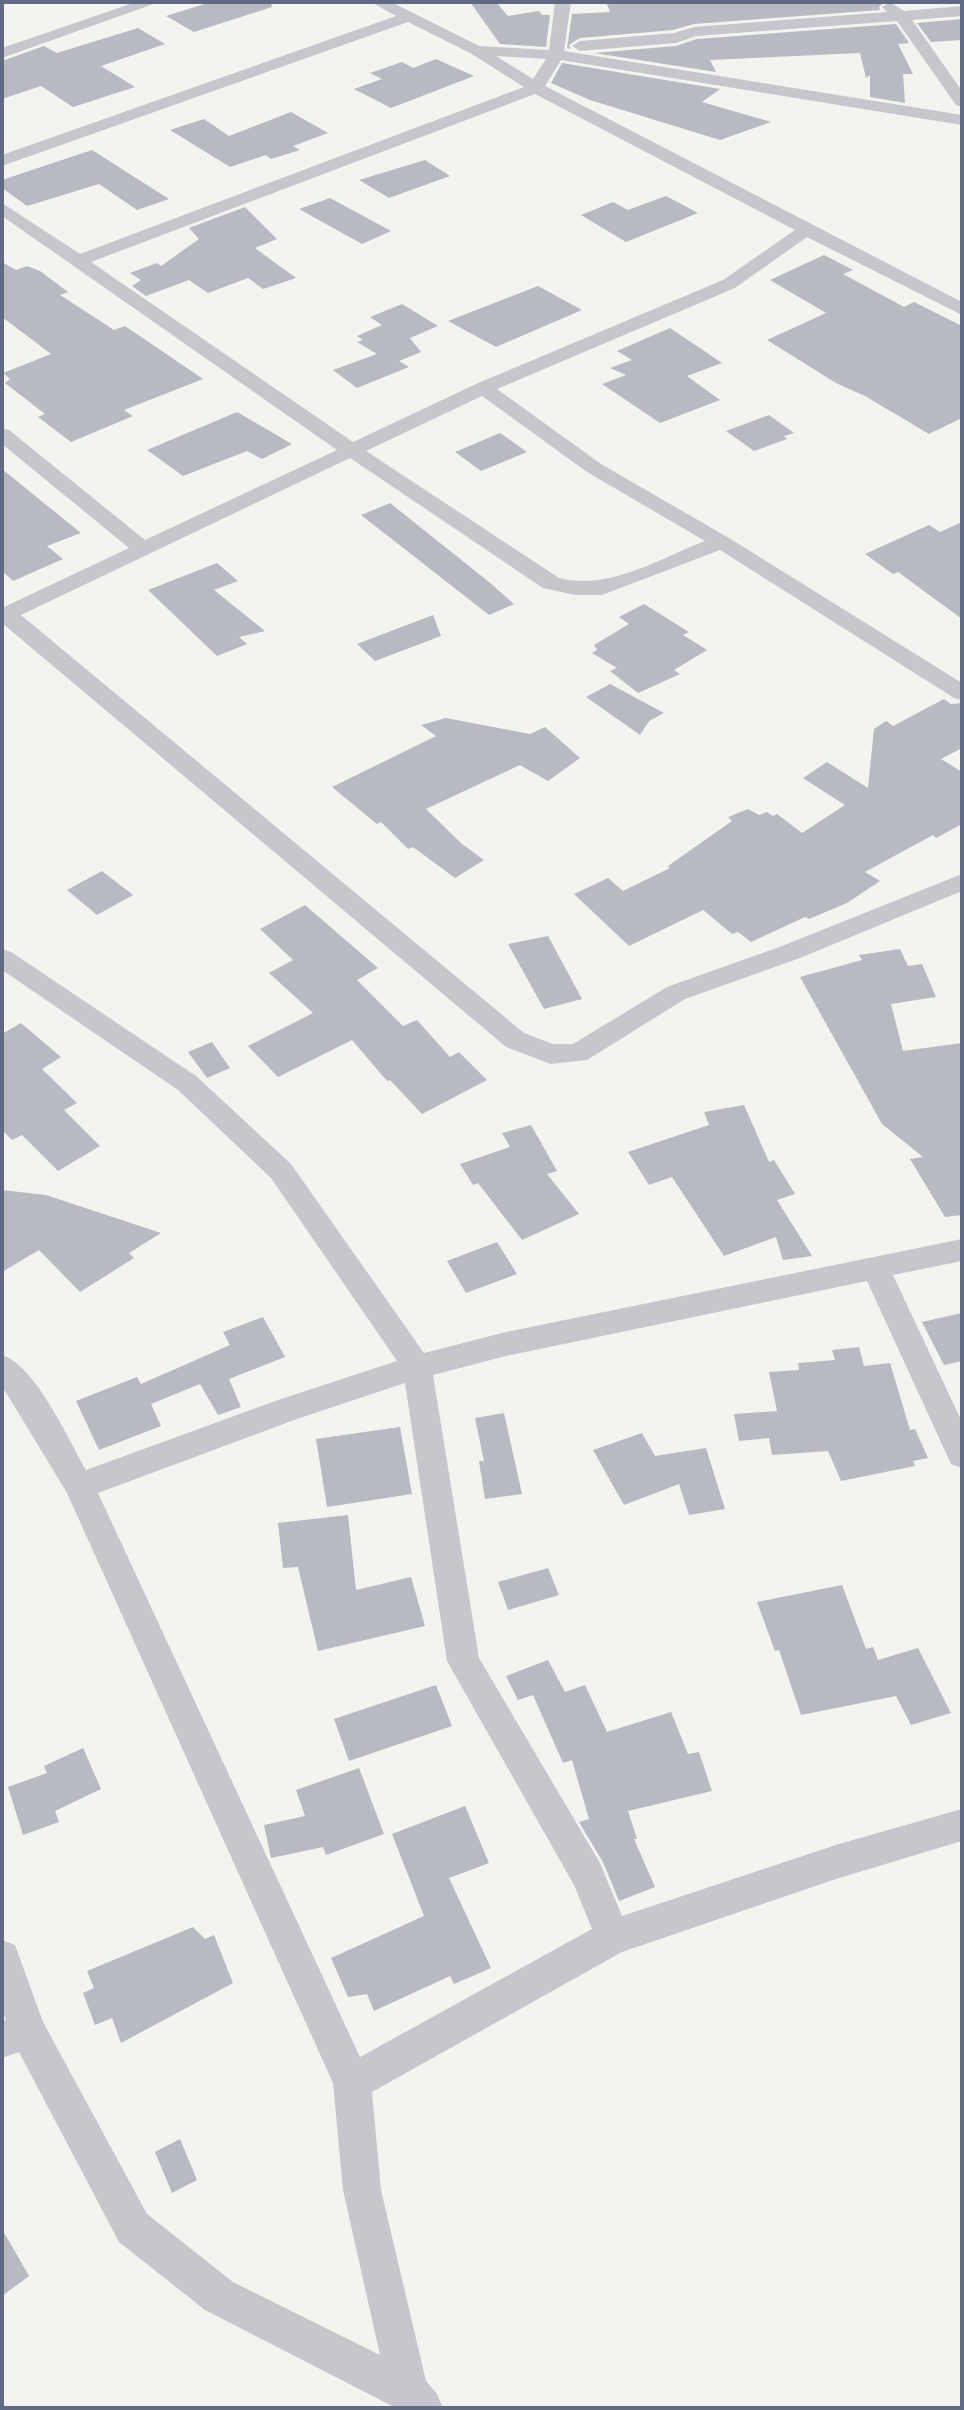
<!DOCTYPE html>
<html>
<head>
<meta charset="utf-8">
<style>
	body { margin:0 }
	#map { position:relative; width:964px; height:2410px; overflow:hidden; background:#f3f4ef; font-family:"Exo 2",sans-serif }
	canvas { display:block }
	.frame { position:absolute; inset:0; border:4px solid #616983; pointer-events:none }
</style>
</head>
<body>
<div id="map">
<canvas width="964" height="2410"></canvas>
<div class="frame"></div>
</div>
<script>
const c = document.querySelector('canvas').getContext('2d');
c.lineJoin = 'round';
function fillPath(path, color) {
  c.fillStyle = color;
  c.fill(path, 'evenodd');
}
fillPath(new Path2D(`
	M211,2H271L272,7L194,32L166,16Z
	M470,2H496L508,16L539,11L542,15H550L546,47L500,44Z
	M606,2L633,4L884,2L879,7L880,10L694,24L673,30L580,38L569,45L571,49L567,48L572,14L610,12Z
	M962,19V40L931,42L917,23Z
	M896,24L909,43L898,44L913,74H903L905,103L870,97V75L866,78L860,53L710,60L716,72L594,53L676,46L697,39Z
	M138,28L165,44L101,66L135,87L73,107L41,86L2,99V61L44,46L57,53Z
	M436,59L474,76L391,108L354,89L382,79L370,73L402,62L413,68Z
	M562,63L720,89L702,102L771,122L720,140L590,100L551,83Z
	M291,112L328,133L293,146L300,150L271,159L266,155L230,167L170,130L204,119L229,136Z
	M92,150L169,199L137,210L99,184L27,206L2,188V180Z
	M425,160L450,176L389,198L359,180Z
	M666,196L698,213L626,242L581,215L613,202L628,210Z
	M330,198L391,231L362,244L299,209Z
	M245,207L277,239L255,248L296,278L263,289L248,278L208,293L189,280L146,296L132,286L141,280L130,273L157,263L161,266L199,239L189,228Z
	M824,255L853,270L843,274L904,307L914,302L962,326V418L929,434L865,396L836,383L767,340L826,313L770,280Z
	M2,262L16,270L27,266L40,271L68,292L60,295L114,330L125,326L203,379L124,410L133,416L71,442L38,417L45,414L5,383L10,379L3,373L51,354L2,317Z
	M538,286L582,310L496,347L448,321Z
	M402,304L438,326L410,338L421,352L399,361L409,367L357,388L333,370L377,354L357,342L363,340L357,336L382,325L370,317Z
	M670,328L722,363L687,376L720,400L660,423L602,384L626,375L610,368L632,360L617,351Z
	M237,412L292,444L262,459L247,451L183,476L147,450Z
	M769,415L794,433L784,436L787,439L754,451L726,431Z
	M500,433L527,452L481,471L455,452Z
	M2,469L81,533L47,546L63,559L13,581L2,571Z
	M390,503L489,582L514,604L489,615L361,515Z
	M962,522V619L898,572L893,574L865,554L929,525L940,532Z
	M217,563L238,581L214,590L265,631L239,637L247,644L217,656L148,590Z
	M644,604L689,632L683,635L707,650L674,670L680,674L638,693L610,671L617,668L592,653L597,650L594,645L629,624L619,617Z
	M433,615L441,636L375,661L357,644Z
	M610,684L664,713L649,721L640,735L586,697Z
	M944,699L951,704L962,703V748L941,759L962,772V824L936,838L933,835L865,872L880,881L847,903L809,919L805,917L751,942L738,932L732,934L703,910L629,946L574,894L608,878L623,891L670,868L668,866L732,821L728,817L748,809L759,815L767,812L773,816L777,814L802,833L845,805L803,778L827,762L868,788L874,729L886,721L893,726Z
	M446,718L530,734L545,727L580,758L548,781L520,765L426,809L462,844L484,860L455,878L413,847L408,849L381,822L377,824L332,787L436,736L421,725Z
	M102,871L133,895L97,915L67,890Z
	M305,905L378,968L357,980L403,1026L417,1020L450,1057L459,1052L487,1080L422,1114L390,1080L387,1081L352,1040L278,1077L248,1046L313,1013L269,973L293,960L260,929Z
	M548,936L582,999L544,1009L508,944Z
	M900,949L908,966L922,964L936,997L891,1004L903,1051L962,1043V1215L945,1217L910,1159L923,1157L882,1124L800,977L862,960L859,955Z
	M21,1023L61,1057L42,1069L77,1103L64,1110L100,1146L58,1171L22,1135L12,1140L2,1130V1034Z
	M212,1042L230,1068L207,1078L188,1052Z
	M744,1105L769,1162L774,1160L795,1194L777,1200L812,1256L783,1260L776,1237L724,1256L672,1177L649,1185L628,1152L709,1125L704,1112Z
	M531,1125L557,1171L547,1174L579,1214L522,1240L478,1183L473,1185L460,1164L510,1147L502,1133Z
	M2,1190L46,1195L161,1233L129,1253L134,1258L80,1292L39,1250L2,1272Z
	M497,1242L517,1274L466,1293L447,1261Z
	M962,1313V1361L944,1365L922,1322Z
	M263,1317L285,1357L229,1379L241,1407L218,1415L200,1384L151,1404L161,1426L99,1450L76,1401L137,1377L141,1384L230,1345L223,1332Z
	M859,1347L864,1366L890,1363L910,1430L915,1429L928,1458L913,1461L915,1466L841,1481L828,1451L772,1455L769,1438L739,1441L734,1414L777,1411L769,1372L799,1370L798,1363L835,1360L832,1350Z
	M504,1413L522,1494L485,1499L479,1461H484L475,1418Z
	M400,1427L412,1494L327,1507L316,1439Z
	M642,1433L655,1456L706,1448L725,1509L689,1515L679,1484L624,1505L593,1450Z
	M348,1515L356,1590L411,1577L425,1626L318,1651L298,1567L283,1568L278,1523Z
	M548,1568L559,1595L508,1610L498,1582Z
	M842,1585L866,1649L873,1647L878,1660L918,1648L951,1713L911,1725L896,1696L801,1715L779,1650L775,1651L757,1602Z
	M548,1660L565,1692L585,1685L607,1732L671,1712L688,1754L699,1752L712,1791L628,1811L637,1839H634L655,1887L619,1901L603,1862L579,1822L589,1819L572,1760L563,1763L533,1695L518,1700L506,1676Z
	M436,1685L452,1726L349,1761L334,1719Z
	M83,1748L101,1789L55,1811L59,1822L23,1835L8,1787L47,1773L44,1766Z
	M359,1768L384,1834L326,1855L323,1847L271,1858L264,1825L305,1816L296,1790Z
	M465,1806L489,1863L449,1878L491,1968L454,1984L450,1976L374,2011L367,1994L348,1997L331,1958L424,1916L392,1834Z
	M193,1927L205,1939L214,1935L233,1983L121,2043L112,2018L95,2025L83,1993L94,1988L87,1971Z
	M180,2139L197,2180L172,2193L155,2152Z
	M2,2229L29,2276L2,2296Z`), '#b7bac1');
fillPath(new Path2D(`
	M136,2H159L2,58V48Z
	M371,2H391L479,46L549,50L555,2H571L564,51L962,115V125L561,60L545,86L962,302V315L807,237L735,288L497,389L601,464L729,538L962,683V700L954,698L720,550L602,595H575L543,588L350,458L21,615L524,1033L553,1044H573L667,987L782,946L962,874V891L800,958L685,999L587,1060L551,1064L506,1047L2,623V608L129,548L2,444V428L9,430L145,540L337,450L2,216V203L80,254L524,87L470,53L408,22L2,166V155L396,16ZM496,56L546,59L533,79ZM535,94L795,230L723,280L476,384L353,442L91,262ZM482,396L587,472L705,541C659,559 608,591 559,578L366,451Z
	M890,2L904,11L962,6V16L912,20L962,91V107L956,105L897,21L696,36L676,43L580,51L572,46L580,41L674,33L694,27L887,12L882,7Z
	M2,949L11,952L196,1076L291,1164L424,1353L506,1332L962,1239V1261L893,1275L962,1422V1468L951,1464L867,1281L506,1356L433,1375L479,1658L600,1863L622,1916L839,1844L962,1809V1841L839,1878L622,1952L372,2092L381,2190L426,2381L437,2394L443,2408H396L205,2310L119,2242L19,2052L2,2058V2022L6,2020L2,2009V1940L15,1945L43,2022L147,2214L233,2282L380,2355L343,2190L333,2083L67,1493L2,1386V1355C36,1366 68,1439 86,1470L278,1400L397,1361L271,1178L178,1090L2,970ZM405,1383L447,1661L574,1885L592,1929L360,2057L98,1493L297,1419Z`), '#c6c7cc');
</script>
</body>
</html>
